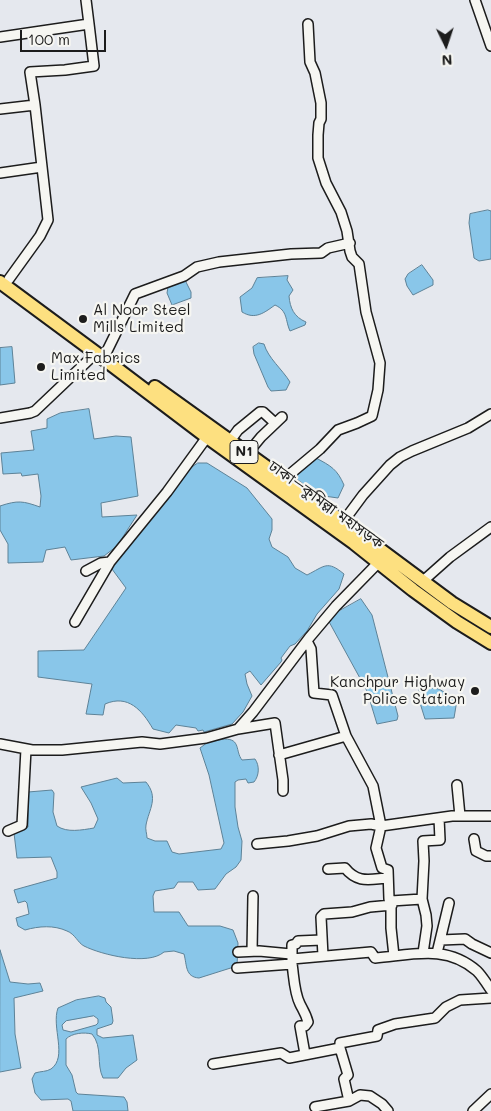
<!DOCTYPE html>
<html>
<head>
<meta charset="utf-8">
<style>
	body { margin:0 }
	#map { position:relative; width:491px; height:1111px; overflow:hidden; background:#e5e8ee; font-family:Mali,sans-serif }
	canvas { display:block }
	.north { position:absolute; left:421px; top:20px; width:50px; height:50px; -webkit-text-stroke:4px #f6f6f2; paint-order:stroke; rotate:176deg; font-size:14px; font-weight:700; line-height:20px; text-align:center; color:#1c1c1c }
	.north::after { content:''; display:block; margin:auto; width:18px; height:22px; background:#1c1c1c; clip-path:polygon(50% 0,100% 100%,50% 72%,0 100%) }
	.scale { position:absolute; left:20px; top:30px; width:86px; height:22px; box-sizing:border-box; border:2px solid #1c1c1c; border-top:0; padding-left:6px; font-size:15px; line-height:18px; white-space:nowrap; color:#1c1c1c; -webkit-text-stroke:4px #f6f6f2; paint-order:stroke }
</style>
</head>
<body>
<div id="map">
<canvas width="491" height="1111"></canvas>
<div class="north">N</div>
<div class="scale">100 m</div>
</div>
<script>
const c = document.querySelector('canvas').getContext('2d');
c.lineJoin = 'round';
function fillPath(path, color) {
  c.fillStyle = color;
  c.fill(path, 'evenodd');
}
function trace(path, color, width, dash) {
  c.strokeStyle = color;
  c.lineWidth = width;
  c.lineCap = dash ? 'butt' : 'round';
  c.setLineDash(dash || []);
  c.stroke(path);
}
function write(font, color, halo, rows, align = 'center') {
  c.font = font + ' Mali,"Noto Sans Bengali",sans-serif';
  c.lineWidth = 4.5;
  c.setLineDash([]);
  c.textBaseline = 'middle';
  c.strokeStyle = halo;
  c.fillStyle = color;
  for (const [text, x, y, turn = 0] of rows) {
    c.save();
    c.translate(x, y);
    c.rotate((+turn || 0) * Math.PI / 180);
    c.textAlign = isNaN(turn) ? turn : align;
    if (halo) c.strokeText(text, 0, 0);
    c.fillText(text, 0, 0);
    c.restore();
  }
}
const water = new Path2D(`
	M488,210L491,211V259L479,261L474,258L469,223L470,214Z
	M422,265L433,280V285L413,295L407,286L405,279L408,274Z
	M288,276L287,280L293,290L289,296C290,308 294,317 306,322L305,325L290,331C285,320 288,311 275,305C264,313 255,320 242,312L240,297L252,288L257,278Z
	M185,280L191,292V298L172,305L167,293L168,287L176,282Z
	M259,343L264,344C268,358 282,369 290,382L286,390L271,391L268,387L254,354L253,347Z
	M12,347L15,383L0,385V348Z
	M89,409L94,439L116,436L131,437L138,496L101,503L102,517L137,515L117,546L104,556L71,560L65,547L46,550L43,562L8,563V544L0,530V506C18,500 23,501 40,507L41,496L38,474L22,476L21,473L3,474L1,453L34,450L31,431L47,428V419L60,413Z
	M316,458C331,466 337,469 344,485L338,498L324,496L321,490L296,486L292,480L294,472Z
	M198,463H207L247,488L272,519V530L269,539L272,547L288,557L295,568L307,575C325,566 327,560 344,574L339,589L317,614L307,631L295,644L290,646L281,658L282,660L281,662L261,685L250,671L245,674L247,684L252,696L243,712L232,724L204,732L203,730L198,731L196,728L176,725L169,733L153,729C142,710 128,694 105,704L103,715L86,714L92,684L38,677V651L84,650L126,588L109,565L188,470Z
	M361,599L372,615L398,716L397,720L377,724L367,691L327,618Z
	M419,686L439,689L457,700L454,718L425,719L420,703Z
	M225,739C241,739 235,751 242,760L255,759C260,766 259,776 254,782L248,783L246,779L238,780L235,782V807L238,827L242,841L241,860L236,867L226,874L215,889L198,890L193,882H178L174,888L155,891L153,896L154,912H179L188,926H220L233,930L238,943L237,966L199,978C185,977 187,965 184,954L174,951L164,952C148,966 102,955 84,946C78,943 75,934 67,931C54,925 39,926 25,930L18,926L16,918L29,914L27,903L25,901L18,903L14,890L57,878V872L51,857L17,858L14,833L28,827V792L52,790L54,793L53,812L57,826C67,833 82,830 94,828L98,819L91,803L81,787L117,778L123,783L146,782C159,798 149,809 146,825C145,829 147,834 147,838L155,841H167L172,852L179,854L221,849L224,843L209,775L200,748L208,742Z
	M0,950L10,982L28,984L40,983L43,991L14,998L15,1034L21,1068L0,1072Z
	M99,996L105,998L106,1002L111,1007L113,1021L112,1024L97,1029V1035L103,1038L133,1035L137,1060L126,1068L118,1078H103C96,1064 103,1047 92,1034C84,1032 72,1033 66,1039V1065L72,1075L76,1092L78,1094L124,1097L127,1102L128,1111H73L71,1101L68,1099L41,1100L35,1093L32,1079L35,1073C41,1071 46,1072 51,1069C68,1057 51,1027 58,1008L76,1000ZM94,1016L98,1019V1023L96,1025L71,1032L63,1030L62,1025L66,1021Z`);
fillPath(water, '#89c6e9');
trace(water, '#5d8297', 1);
const minor = new Path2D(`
	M86,0L89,24
	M475,0L491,46
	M0,37L89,24L94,66L65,70L30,72L35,105
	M0,109L35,105L48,220L40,236L9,279
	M0,173L42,167
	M107,351L135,294L184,276L197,267L219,262L291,254L321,253L328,248L350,243
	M0,418L30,413L35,411L96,353
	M230,441L238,430L260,412H263L275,423
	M247,454L261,437L282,417
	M283,480L320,449L338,430L357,423L372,416L378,390L380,363L366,312L359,264L352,257L350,251L347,231L341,212L326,183L318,158V135L319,123L321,119V103L315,73L310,62L308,24
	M343,522L363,495L390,465L400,457L412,451L468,428L491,414
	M86,571L101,563L110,562L167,492L207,437
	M423,581L450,557L491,527
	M75,622L110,562
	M307,641L311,649L314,693L332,695L346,736L373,786L381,826L376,848L382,868L388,870L389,899L391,901V928L394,956
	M238,729L275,723L283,780V791
	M0,744L32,750H62L142,742L160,744L206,738L238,729L253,712L309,638L336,606L378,563
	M279,755L346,736
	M457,785L460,816
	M8,831L22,825L26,749
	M474,839L476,851L486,856H491
	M257,844L288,841L317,836L349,826L371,824L381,826L452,816H491
	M328,869L345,868C358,884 370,879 388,878
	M422,899L424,861L423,841L440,840L439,818
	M391,901L422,899L426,915L427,926L423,953
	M322,940L298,941L296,944L292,945V959L371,952L375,958C412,955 446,944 477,971C482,976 487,984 491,990
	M441,940L465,939L472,944L491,953
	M252,951L253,896
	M238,952L259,951L291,954
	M437,953L449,903
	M323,956L321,917L324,914L352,912L370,907L392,905
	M292,964C294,977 294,992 300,1004C303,1010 306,1014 308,1022L305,1026H300L305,1054
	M237,968L292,964V959
	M340,1048L348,1075L344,1079L349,1101
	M213,1064L281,1053L289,1058L340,1048V1043L377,1036L378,1030L395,1024L435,1018L446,1007L460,1000L491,998
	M315,1107L349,1101L360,1095L370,1096L382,1104L388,1111
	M473,1111L491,1094`);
const highway = new Path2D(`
	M0,282L96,353L207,437L354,543L413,590L457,622L491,643
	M155,387L343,522L452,603L491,627`);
trace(minor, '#1c1c1c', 12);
trace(highway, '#1c1c1c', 16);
trace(minor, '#f6f6f2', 9);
trace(highway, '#fde080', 12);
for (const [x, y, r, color] of [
	[83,319,5,"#1c1c1c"],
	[41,367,5,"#1c1c1c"],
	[475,691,5,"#1c1c1c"]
]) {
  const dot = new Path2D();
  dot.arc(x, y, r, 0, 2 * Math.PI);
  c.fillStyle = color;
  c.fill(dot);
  trace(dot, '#f6f6f2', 2);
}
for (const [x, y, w] of [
	[244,452,28]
]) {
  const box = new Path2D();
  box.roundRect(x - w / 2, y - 11.5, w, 23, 4);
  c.fillStyle = '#f6f6f2';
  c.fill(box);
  trace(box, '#1c1c1c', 1);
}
write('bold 14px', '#1c1c1c', null, [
	["N1",244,452]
]);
write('15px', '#1c1c1c', '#f6f6f2', [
	["Al Noor Steel",93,310],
	["Mills Limited",93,327],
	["Max Fabrics",51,358],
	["Limited",51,375],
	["Kanchpur Highway",465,682,"right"],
	["Police Station",465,699,"right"]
], 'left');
write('15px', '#1c1c1c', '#f6f6f2', [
	["ঢাকা–কুমিল্লা মহাসড়ক",326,505,36]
]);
</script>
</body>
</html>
